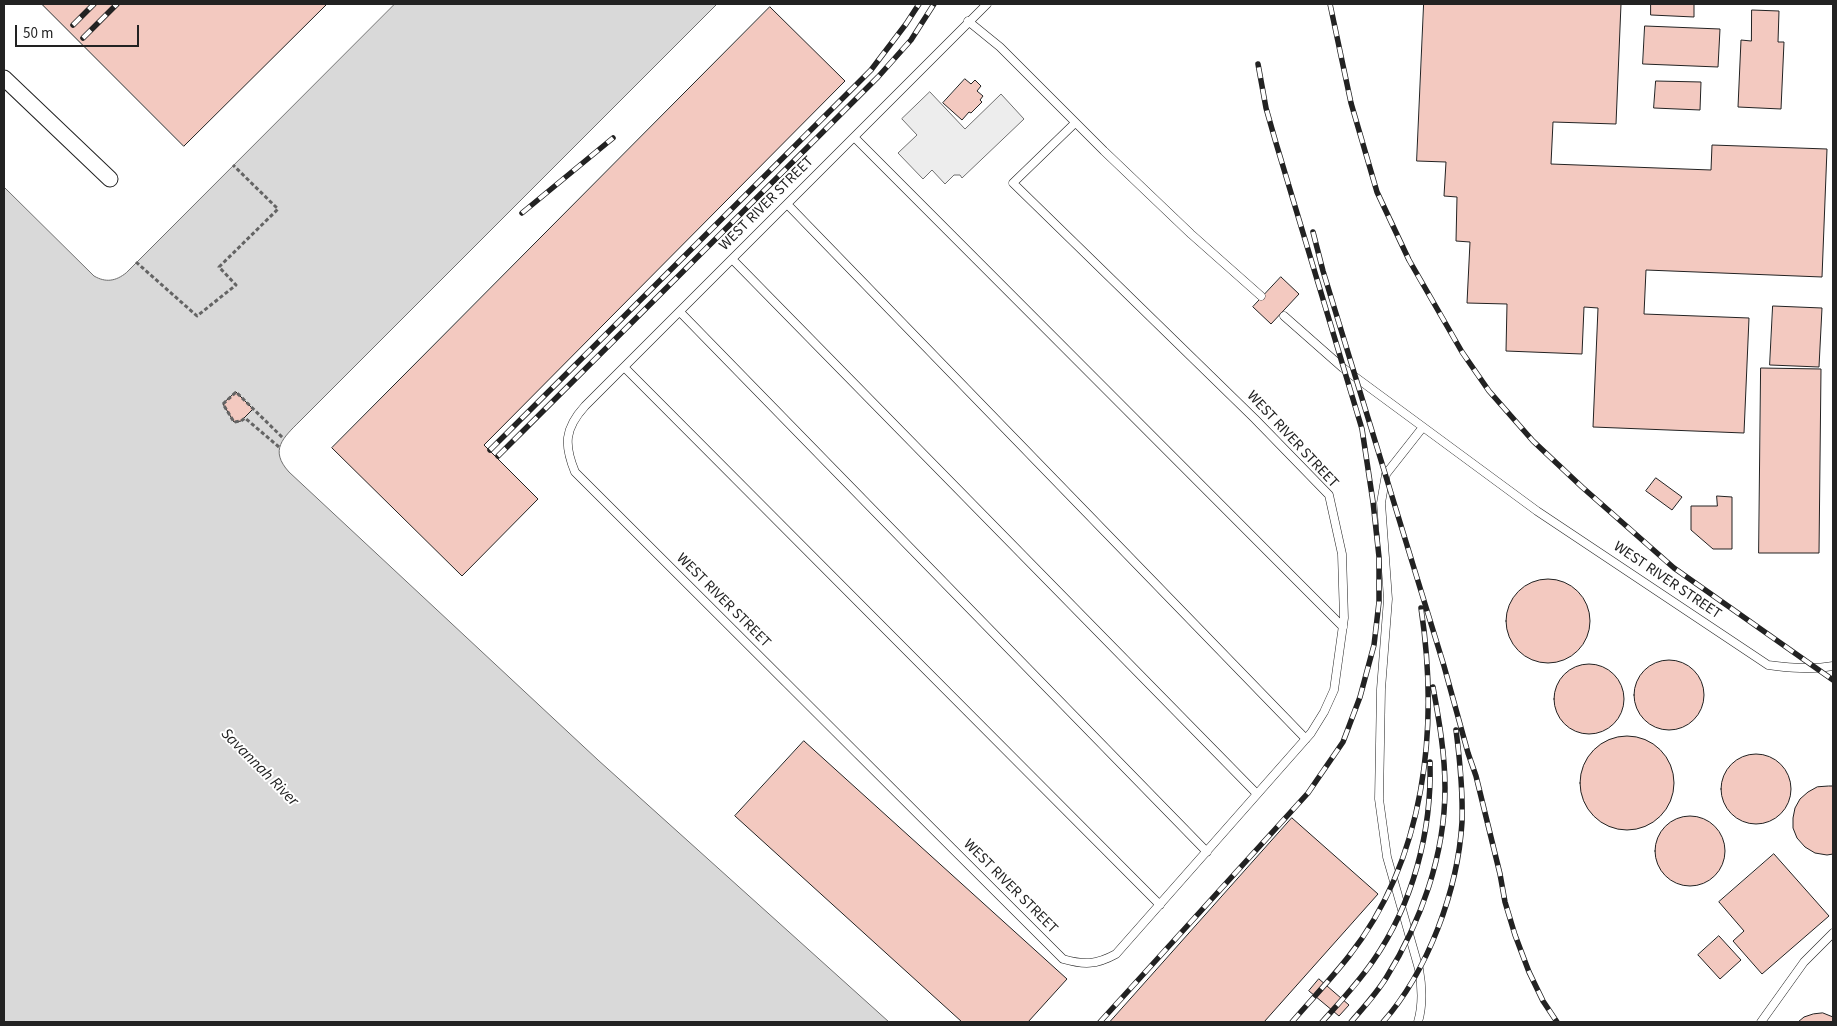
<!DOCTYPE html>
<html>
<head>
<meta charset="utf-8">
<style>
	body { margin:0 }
	#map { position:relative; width:1837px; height:1026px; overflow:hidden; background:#fff; font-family:"Source Sans 3",sans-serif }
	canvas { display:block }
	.frame { position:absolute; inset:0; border:5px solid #222; pointer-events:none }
	.scale { position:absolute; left:15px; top:25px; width:124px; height:22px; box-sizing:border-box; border:2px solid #222; border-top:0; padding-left:6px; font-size:15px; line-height:18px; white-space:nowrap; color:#222; -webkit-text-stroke:4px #fff; paint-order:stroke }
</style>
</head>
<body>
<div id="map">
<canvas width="1837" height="1026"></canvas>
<div class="frame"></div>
<div class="scale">50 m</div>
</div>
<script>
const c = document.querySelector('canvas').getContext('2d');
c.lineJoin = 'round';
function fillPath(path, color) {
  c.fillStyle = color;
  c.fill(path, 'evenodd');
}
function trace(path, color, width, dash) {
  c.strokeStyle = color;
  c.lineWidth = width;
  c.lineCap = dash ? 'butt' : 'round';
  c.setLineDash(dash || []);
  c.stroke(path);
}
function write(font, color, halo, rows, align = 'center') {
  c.font = font + ' "Source Sans 3",sans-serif';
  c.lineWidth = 4;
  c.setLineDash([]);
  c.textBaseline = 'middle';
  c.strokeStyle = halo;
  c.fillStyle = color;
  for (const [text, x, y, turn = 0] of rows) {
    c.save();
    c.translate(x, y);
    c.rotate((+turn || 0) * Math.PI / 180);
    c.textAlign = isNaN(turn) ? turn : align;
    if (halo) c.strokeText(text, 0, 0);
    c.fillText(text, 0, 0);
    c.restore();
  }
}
const parking = new Path2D(`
	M930,92L965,129L1001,94L1024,119L962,178L960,175H954L945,184L932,170L923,179L898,153L917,135L902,119Z`);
fillPath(parking, '#ededed');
trace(parking, '#6f6f6f', 1);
const water = new Path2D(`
	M395,4H717L300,421C283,438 269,450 289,472L598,760L889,1022H4V187L94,276C106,283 116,281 126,273Z`);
fillPath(water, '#d9d9d9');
trace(water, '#6f6f6f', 1);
const building = new Path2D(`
	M42,4H327L184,146Z
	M1424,4H1621L1616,124L1553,122L1551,164L1711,170L1712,145L1827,149L1822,277L1646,270L1644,314L1749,318L1744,433L1593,427L1598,308L1584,307L1582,354L1506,351L1507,304L1467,303L1470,242L1456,241L1457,197L1444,196L1446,162L1417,161Z
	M1651,4H1694V17L1651,15Z
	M770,7L845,81L484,445L538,499L462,576L332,448Z
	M1752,10L1779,11L1778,42H1784L1781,109L1738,107L1741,40L1751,41Z
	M1645,26L1720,29L1718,67L1643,64Z
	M965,79L971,84L975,80L981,86L977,91L983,96L980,100L982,102L971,113L969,112L962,120L943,103Z
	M1656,81L1701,82L1700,110L1654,108Z
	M1281,277L1299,294L1271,324L1253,307Z
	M1773,306L1822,308L1819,367L1770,365Z
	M1761,368L1821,369L1819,553H1759Z
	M236,392L253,409L241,421L234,422L223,404Z
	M1656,478L1682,497L1672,510L1646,491Z
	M1717,496L1732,497V549H1713L1691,530V506H1717Z
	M1506 621a42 42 0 1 1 84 0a42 42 0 1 1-84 0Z
	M1634 695a35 35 0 1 1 70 0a35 35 0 1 1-70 0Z
	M1554 699a35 35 0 1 1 70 0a35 35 0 1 1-70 0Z
	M1580 783a47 47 0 1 1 94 0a47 47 0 1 1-94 0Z
	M804,741L1067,979L1028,1022H962L735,816Z
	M1721 789a35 35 0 1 1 70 0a35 35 0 1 1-70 0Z
	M1829,786H1833V854L1827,855L1815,853L1805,847L1797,838L1793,828V818L1795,808L1800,799L1808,792L1817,787Z
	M1655 851a35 35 0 1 1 70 0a35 35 0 1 1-70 0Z
	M1292,818L1378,894L1264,1022H1110Z
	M1774,854L1829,916L1762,974L1733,941L1744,931L1719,902Z
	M1719,936L1741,960L1720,979L1698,955Z
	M1319,979L1349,1005L1339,1016L1309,991Z
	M1823,1013L1833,1017V1022H1798L1804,1017L1813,1014Z`);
fillPath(building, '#f3c9c0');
trace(building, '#222', 1);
const service = new Path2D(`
	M987,4L585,406C564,429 564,445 575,472L1063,959C1084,965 1096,965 1116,954L1311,733L1324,712L1334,690L1344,618L1342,554L1329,495L1255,419L1013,183L1075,123
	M968,21L1000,47L1104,151L1191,234L1261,296
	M854,137L1343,627
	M787,204L1306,739
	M732,259L1257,794
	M680,312L1207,852
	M1284,316L1343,368L1537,511L1768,665C1790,668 1811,670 1833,666
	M624,367L1160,905
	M1418,1022C1423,1005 1422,986 1419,969L1387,857L1379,799L1381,689L1388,599L1381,503L1386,474L1423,427
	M1761,1022L1804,962L1833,933`);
const minor = new Path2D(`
	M4,78L110,179`);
trace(service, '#222', 9);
trace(minor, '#222', 17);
trace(new Path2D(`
	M136,262L197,316L236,285L219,267L278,209L233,165
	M279,447L245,418L241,421L234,422L223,404L236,392L283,438`), '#646464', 3, [4, 2.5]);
trace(service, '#fff', 8);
trace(minor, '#fff', 15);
const rail = new Path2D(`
	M1330,4L1351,103L1377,192L1409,260L1462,352L1489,391L1533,441L1582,487L1674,568L1833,680
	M73,25L94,4
	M83,38L117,4
	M522,213L613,138
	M1313,232L1323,271L1444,666L1468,753L1476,776L1500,874L1505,902L1515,935L1529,972L1543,1001L1557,1022
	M490,450L871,70L906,24L919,4
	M498,456L878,77L911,40L934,4
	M1100,1022L1308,793L1343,742L1360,697L1374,645L1379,602V557L1373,502L1362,429L1276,143L1266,108L1258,64
	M1292,1022C1311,1000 1331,979 1349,956C1426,858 1439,727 1421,608
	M1322,1022C1340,1002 1358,983 1373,961C1413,904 1432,831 1430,762
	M1351,1022C1363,1008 1376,994 1386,978C1421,922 1445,855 1445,788C1445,754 1439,720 1433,687
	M1383,1022C1428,971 1458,890 1462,822C1463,791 1460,761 1456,730`);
trace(rail, '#222', 5.5);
trace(rail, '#fff', 4, [11]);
write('15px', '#222', '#fff', [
	["WEST RIVER STREET",767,204,-45],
	["WEST RIVER STREET",1292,440,47],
	["WEST RIVER STREET",1667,581,34],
	["WEST RIVER STREET",723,601,45],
	["WEST RIVER STREET",1010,887,45]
]);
write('italic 16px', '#222', '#fff', [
	["Savannah River",259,768,45]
]);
</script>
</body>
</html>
